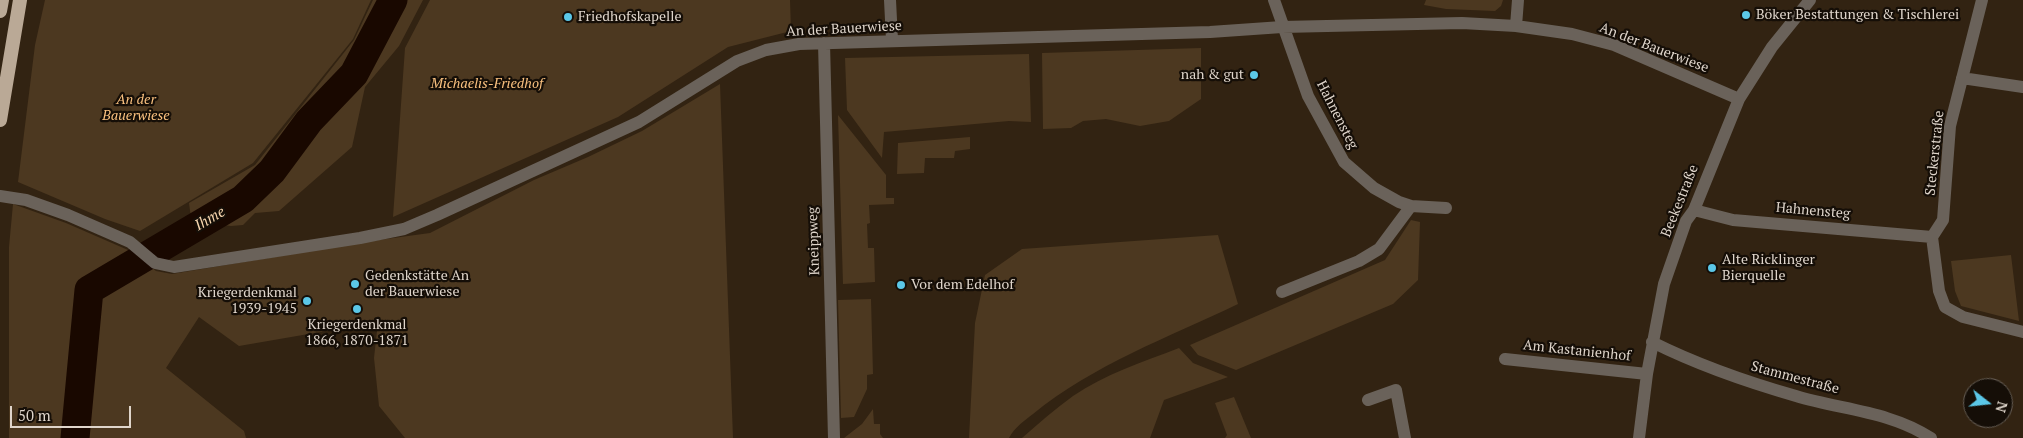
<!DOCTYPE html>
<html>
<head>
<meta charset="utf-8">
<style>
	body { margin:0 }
	#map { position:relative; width:2023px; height:438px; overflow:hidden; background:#322312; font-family:"PT Serif",serif }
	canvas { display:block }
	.north { position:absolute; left:1963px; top:378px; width:50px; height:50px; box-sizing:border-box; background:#150e07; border:1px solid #665e55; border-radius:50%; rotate:106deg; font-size:14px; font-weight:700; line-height:20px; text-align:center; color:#dfd5cb }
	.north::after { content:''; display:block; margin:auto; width:18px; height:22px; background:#5bc7e7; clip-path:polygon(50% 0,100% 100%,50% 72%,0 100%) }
	.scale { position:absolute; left:10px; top:406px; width:121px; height:22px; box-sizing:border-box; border:2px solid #dfd5cb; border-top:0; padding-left:6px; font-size:15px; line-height:18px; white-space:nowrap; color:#dfd5cb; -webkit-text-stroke:4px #150e07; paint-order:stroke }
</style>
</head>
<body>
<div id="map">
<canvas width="2023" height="438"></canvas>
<div class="north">N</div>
<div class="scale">50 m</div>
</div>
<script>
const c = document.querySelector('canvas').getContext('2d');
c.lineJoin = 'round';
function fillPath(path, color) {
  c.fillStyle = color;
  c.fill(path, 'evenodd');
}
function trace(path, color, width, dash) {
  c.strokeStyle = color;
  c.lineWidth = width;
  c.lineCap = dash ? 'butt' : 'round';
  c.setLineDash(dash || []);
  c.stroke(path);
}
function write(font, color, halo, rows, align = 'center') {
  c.font = font + ' "PT Serif",serif';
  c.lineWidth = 4.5;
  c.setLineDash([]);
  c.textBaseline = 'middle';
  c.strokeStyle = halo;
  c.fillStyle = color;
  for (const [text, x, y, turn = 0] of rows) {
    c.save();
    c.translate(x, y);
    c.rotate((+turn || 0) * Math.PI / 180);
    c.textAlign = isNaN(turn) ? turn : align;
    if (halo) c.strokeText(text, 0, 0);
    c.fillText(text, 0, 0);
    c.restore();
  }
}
fillPath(new Path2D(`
	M45,0H371L353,39L253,163L140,231L105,219L18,182L35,45Z
	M373,0H389L351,73L306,119L270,169L241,198L192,225L189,203L255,165L354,40Z
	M397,0H423L399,46L365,87L352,147L279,211L255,213L243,225L231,226L210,223L247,201L275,173L310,125L359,75Z
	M430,0H790L791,31L728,47L618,117L393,217L405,48Z
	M1426,0H1503L1501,6L1495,11L1446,9L1424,5Z
	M1201,48V99L1169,121L1140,126L1106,119L1083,121L1071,128L1043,129L1042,53Z
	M1029,54L1031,122L1009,121L884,132L882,158L847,110L845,58Z
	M720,84L733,438H405L379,406L374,358L378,322L239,346L199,317L166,368L244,431L246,438H9V247L13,204L66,223L128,250L156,271L172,274L364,242L430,233L534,180L588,157L642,131Z
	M838,115L886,175V198H894V204L869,205L870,223L867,224L868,248H874L875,282L843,284Z
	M970,137V149L955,151L954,158H925L924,173L897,174L898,143Z
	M1411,220L1420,222L1418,280L1393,304L1236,370L1198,355L1190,345L1385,260Z
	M1218,235L1238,304C1169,337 1093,365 1033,414C1024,421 1015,427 1009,438H969L975,323L985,275L1022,249Z
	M2011,255L2019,321L1961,306L1955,291L1951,261Z
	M871,299L873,374L867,375V389L854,417L841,418L838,300Z
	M1179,348L1193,363L1228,377L1164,400L1150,438H1022C1039,423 1055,409 1073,396C1105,374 1143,362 1179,348Z
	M1234,397L1251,438H1225L1227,435L1215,403Z
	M873,409L874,424H880V434L883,438H844L862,424Z`), '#4c3820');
trace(new Path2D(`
	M75,438L89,290L243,199L272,171L309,121L354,74L393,0`), '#190800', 29);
trace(new Path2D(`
	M890,0L892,40
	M1274,0L1308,96L1344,162L1374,188L1399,202L1411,206L1446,208
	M1982,0L1950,126L1943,220L1932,237L1939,291L1945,307L1963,317L2023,332
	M1516,26L1518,0
	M824,43L834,438
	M1962,78L2023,87
	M0,196L26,200L68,215L130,242L155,263L174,267L360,238L404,229L437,215L639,122L737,61L766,50L799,44L1210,32L1282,27L1462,23L1516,26L1572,34L1614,45L1739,99
	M1694,210L1733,220L1932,237
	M1282,292L1359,261L1379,249L1411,206
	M1652,342C1698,365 1747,382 1796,396C1842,410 1889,411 1931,438
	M1505,359L1647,374
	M1368,400L1396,390L1405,438
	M1639,438L1647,374L1664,284L1686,221L1694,210L1739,99L1772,47L1810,0`), '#6a625a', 12);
trace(new Path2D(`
	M0,11L2,0
	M0,120L20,0`), '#baa996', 14);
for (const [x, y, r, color] of [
	[1746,15,5,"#5bc7e7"],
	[568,17,5,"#5bc7e7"],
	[1254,75,5,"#5bc7e7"],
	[1712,268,5,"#5bc7e7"],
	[355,284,5,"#5bc7e7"],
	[901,285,5,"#5bc7e7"],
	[307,301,5,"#5bc7e7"],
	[357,309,5,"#5bc7e7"]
]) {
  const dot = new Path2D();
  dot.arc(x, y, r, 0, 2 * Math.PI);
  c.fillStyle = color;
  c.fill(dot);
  trace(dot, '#150e07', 2);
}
write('14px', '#dfd5cb', '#150e07', [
	["Böker Bestattungen & Tischlerei",1756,15],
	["Friedhofskapelle",578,17],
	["nah & gut",1244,75,"right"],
	["Alte Ricklinger",1722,260],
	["Bierquelle",1722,276],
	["Gedenkstätte An",365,276],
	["der Bauerwiese",365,292],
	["Vor dem Edelhof",911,285],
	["Kriegerdenkmal",297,293,"right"],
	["1939-1945",297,309,"right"],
	["Kriegerdenkmal",357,325,"center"],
	["1866, 1870-1871",357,341,"center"]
], 'left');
write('14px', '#dfd5cb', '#150e07', [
	["An der Bauerwiese",844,29,-3],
	["An der Bauerwiese",1654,48,21],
	["Hahnensteg",1337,115,63],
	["Steckerstraße",1935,153,-84],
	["Beekestraße",1680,201,-68],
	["Hahnensteg",1813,211,5],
	["Kneippweg",814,241,-92],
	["Am Kastanienhof",1577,351,6],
	["Stammestraße",1795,378,15]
]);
write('italic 14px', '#fac17f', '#150e07', [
	["Michaelis-Friedhof",487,84],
	["An der",136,100],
	["Bauerwiese",136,116]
]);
write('italic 15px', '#f7d5ae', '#150e07', [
	["Ihme",210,219,-30]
]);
</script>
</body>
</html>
